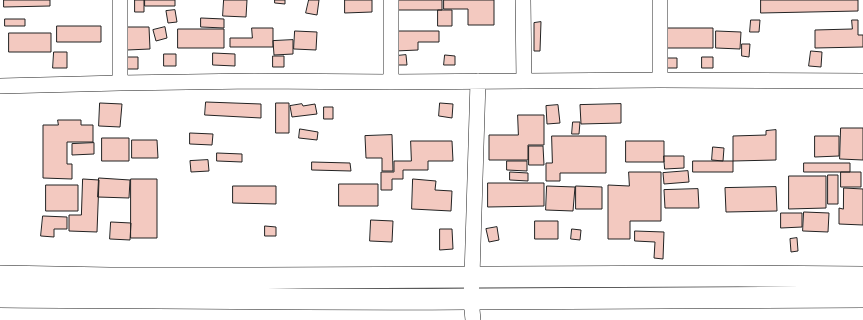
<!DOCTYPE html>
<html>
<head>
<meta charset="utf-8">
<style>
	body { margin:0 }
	canvas { display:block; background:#fff }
</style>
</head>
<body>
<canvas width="863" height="320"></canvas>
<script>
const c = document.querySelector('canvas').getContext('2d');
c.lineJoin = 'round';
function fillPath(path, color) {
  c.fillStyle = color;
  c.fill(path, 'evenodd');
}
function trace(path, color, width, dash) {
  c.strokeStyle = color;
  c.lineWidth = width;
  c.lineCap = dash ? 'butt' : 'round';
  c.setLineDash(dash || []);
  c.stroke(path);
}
const building = new Path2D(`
	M4,0H50V6L4,7Z
	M135,0H144V12H135Z
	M145,0H175V6H145Z
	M224,0H247L246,17L223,16Z
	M275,0H285V4L275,3Z
	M309,0H319L317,15L306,13Z
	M345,0H372V12L345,13Z
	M395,0H442V10H395Z
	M444,0H494V25H468V9H444Z
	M761,0H858V11L761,13Z
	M175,10L177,22L168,23L166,11Z
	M438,10H452V26H438Z
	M201,18L224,19V28L201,27Z
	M5,19H25V26H5Z
	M751,20H760L759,32H750Z
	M852,20H858V35H863V47L815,48V30L852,29Z
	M541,22L540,51H534V23Z
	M57,26H101V42H57Z
	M126,27H149L150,49L127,50Z
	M165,27L167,38L156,41L153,30Z
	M252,28H273V47H230V38H252Z
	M663,28H713V48H664Z
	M178,29H224V48H178Z
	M295,31L317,32L316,50L294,49Z
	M395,31H439V42H418V50L395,51Z
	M716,31L741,32L740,49L716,48Z
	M9,33H51V52H9Z
	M293,40V54L274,55L273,41Z
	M742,44H750L749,57L742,56Z
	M811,51L822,52L821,67L809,66Z
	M54,52H67V68H53Z
	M213,53L235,54V66L213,65Z
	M164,54H176V66H164Z
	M406,55L407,65H397L396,56Z
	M445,55L455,56V65H444Z
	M273,56H284V67H273Z
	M126,57H138V69H126Z
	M702,57H713V68H702Z
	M664,58H677V68H664Z
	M206,102L261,104V118L205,115Z
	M100,103L122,104L120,127L99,126Z
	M276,103H289V133H276Z
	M440,103L453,104L452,118L439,116Z
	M302,104L303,106L315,104L317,114L292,117L290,106Z
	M621,104V123L581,124L580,105Z
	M558,105L560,123L547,124L546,106Z
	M324,107H333V119H324Z
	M518,115H544V145H528V160H489V135H518Z
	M58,120H81V125H93V142H67V164H72V179L43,178V125H58Z
	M573,122H580L579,134H572Z
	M841,128H863V160L840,159Z
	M300,129L318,132L317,140L299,138Z
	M776,130V160L733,161V136L766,135V131Z
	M190,133L213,134L212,145L190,144Z
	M392,135L393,171H382V158H366L365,136Z
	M552,136H606V173H560V181H546V163H552Z
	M815,136H839V156L815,157Z
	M102,138H129V161H102Z
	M132,140H157L158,158H132Z
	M411,141H452L453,161H428V170H403V179H392V190H381V172H394V161H411Z
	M626,141H664V162H626Z
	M94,143V154L72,155V144Z
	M529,146H543L544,165H529Z
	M713,147L724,148L723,161L712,160Z
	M217,153L242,154V162L217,161Z
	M664,156H684V168L665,169Z
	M208,160L209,171L191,172L190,161Z
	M507,161H527V171L507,170Z
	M693,161H733V172H693Z
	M312,162L350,163L351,171L312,170Z
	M804,163H850V172H804Z
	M688,171L689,182L664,184L663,173Z
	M510,172L528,173V181L510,180Z
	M629,172H661V221H630V239H608V185L629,186Z
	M841,172H861V187H841Z
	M828,175H838V204H828Z
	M789,176H826V208L789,209Z
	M99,178L130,180L129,198L98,197Z
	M83,179L99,180L97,232L69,231V215H81Z
	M131,179H157V238H131Z
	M413,179L436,181L435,190L452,191L451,211L412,209Z
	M488,183H544V206L488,207Z
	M339,184H378V206H339Z
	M46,185H78V211H46Z
	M233,186H276V204L233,203Z
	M547,186L575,187L573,211L546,210Z
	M576,186L602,187V209H576Z
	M776,187L777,211L726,212L725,188Z
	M844,188L863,189V225L839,224V208L843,209Z
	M698,189L699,208H665L664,190Z
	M804,212L829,213L828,232L803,231Z
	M781,213H802V227L781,228Z
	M43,216L67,217V229H54V237L41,236Z
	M371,220L393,221L392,242L370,241Z
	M535,221H558V239H535Z
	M111,222L131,223L130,240L110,239Z
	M265,226L276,227V236H265Z
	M497,227L499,240L489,242L486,229Z
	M440,229H452L453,249L440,250Z
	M572,229L581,230L580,240L571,239Z
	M635,231L664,232L663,259L654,258L655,242L635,241Z
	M797,238L798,251L791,252L790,239Z`);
fillPath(building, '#f3c9c0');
trace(building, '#222', 1);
const street = new Path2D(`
	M120,0V83
	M391,0V82
	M523,0L524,81
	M660,0V80
	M0,86L120,83L254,81L391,82L660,80L863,81
	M473,320L471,299L472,277L478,81`);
const secondary = new Path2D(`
	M0,276L110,278H261L738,276L863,277
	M0,297C156,298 312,300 468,299C600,299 731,297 863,297`);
trace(street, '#222', 16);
trace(secondary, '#222', 22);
trace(street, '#fff', 15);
trace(secondary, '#fff', 21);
</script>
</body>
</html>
